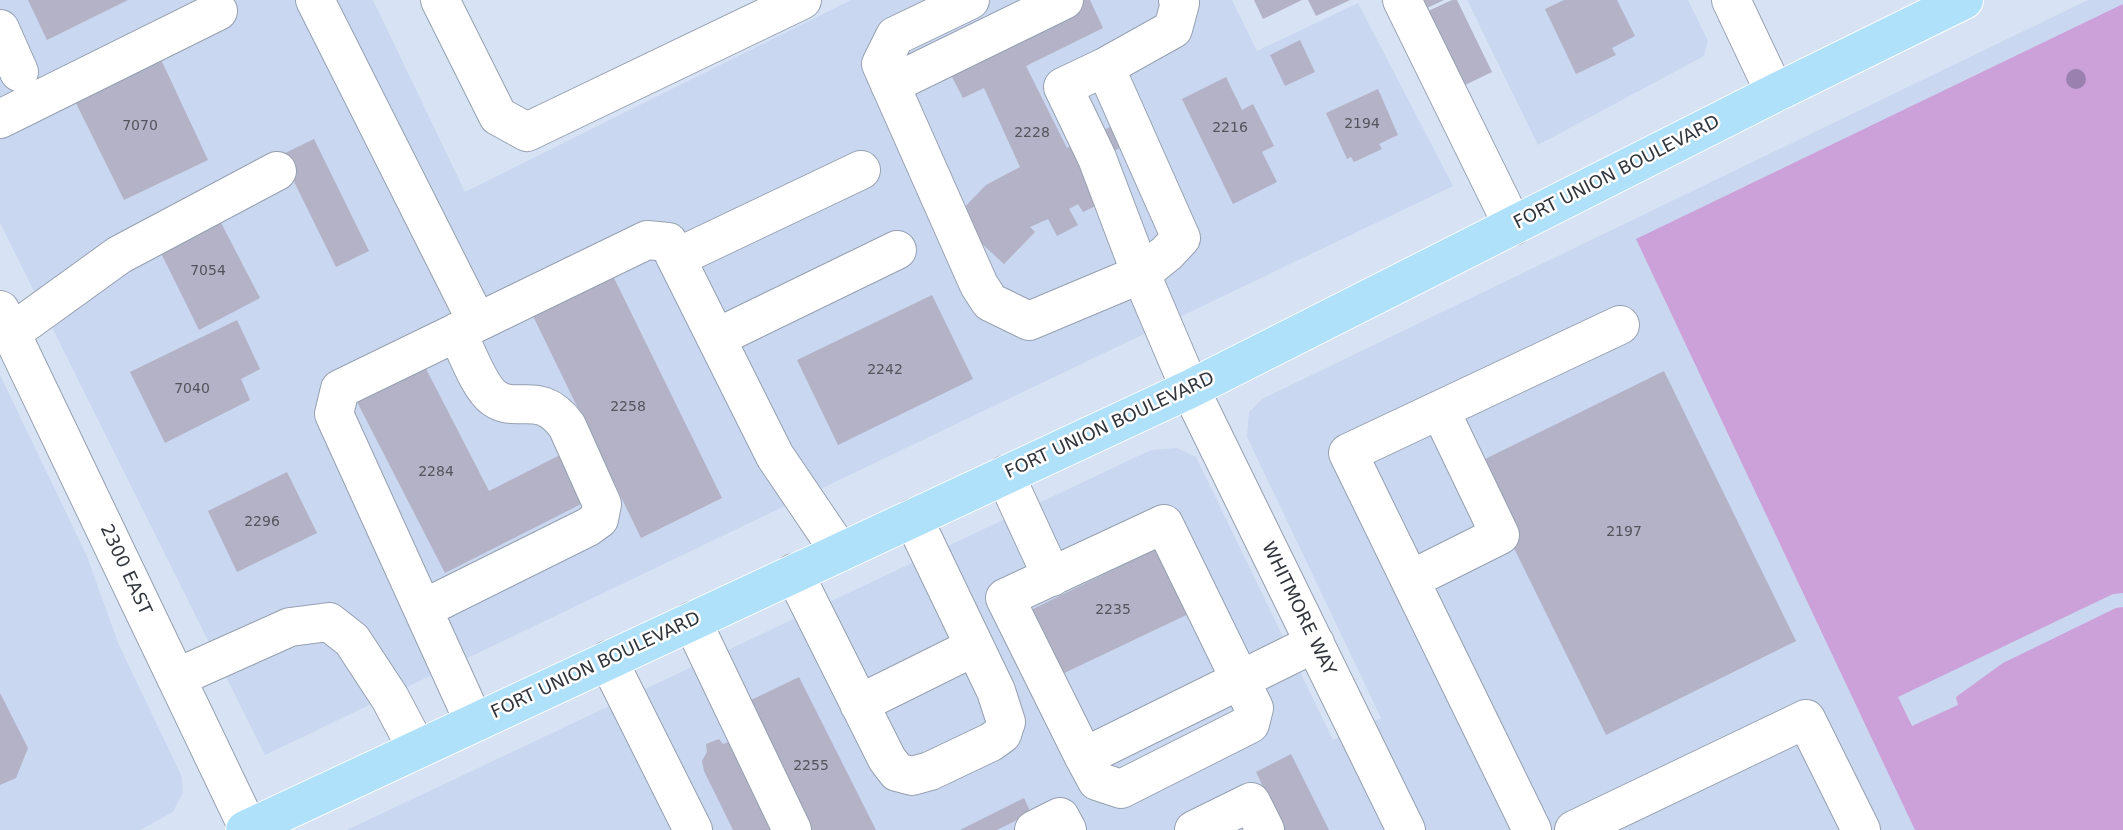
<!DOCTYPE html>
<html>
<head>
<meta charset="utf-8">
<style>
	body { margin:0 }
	canvas { display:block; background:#d7e2f4 }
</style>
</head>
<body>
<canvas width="2123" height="830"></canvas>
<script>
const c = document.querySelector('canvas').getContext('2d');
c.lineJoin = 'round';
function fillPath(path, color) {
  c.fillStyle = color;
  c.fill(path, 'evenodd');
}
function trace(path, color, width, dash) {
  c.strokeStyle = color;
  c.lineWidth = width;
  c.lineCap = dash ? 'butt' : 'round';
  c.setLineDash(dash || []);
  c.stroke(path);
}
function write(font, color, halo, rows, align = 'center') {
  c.font = font + ' "DejaVu Sans",sans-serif';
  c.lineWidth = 5;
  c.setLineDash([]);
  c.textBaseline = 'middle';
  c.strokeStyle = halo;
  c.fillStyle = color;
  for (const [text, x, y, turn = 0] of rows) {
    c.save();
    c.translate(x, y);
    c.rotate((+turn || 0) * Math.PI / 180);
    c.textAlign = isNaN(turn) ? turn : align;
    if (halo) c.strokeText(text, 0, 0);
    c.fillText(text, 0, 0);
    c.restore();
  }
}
fillPath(new Path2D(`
	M0,0H373L465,192L851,0H1232L1257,51L1358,3L1453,186L265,755L0,223Z
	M1467,0H1688L1708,41L1704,56L1538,145Z
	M2088,0H2123V830H347L1151,450L1177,448L1196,457L1333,740L1381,718L1247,437L1249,412L1262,399Z
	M0,375L86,554L119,645L182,777L183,792L173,812L140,830H0Z`), '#c9d7f0');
fillPath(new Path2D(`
	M2123,4V593L2113,594L1898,697L1912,726L1958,705L1956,697L2003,663L2116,608L2123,607V830H1915L1636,239Z`), '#cca0d8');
fillPath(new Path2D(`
	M28,0H128L47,40Z
	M1039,0H1090L1103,28L1026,66L1067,148L1114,125L1124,146L1081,166L1106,201L1083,212L1078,204L1069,209L1078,225L1057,236L1048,219L1030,227L1035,232L1004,264L954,218L986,185L1020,167L984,88L963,98L951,75Z
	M1254,0H1302L1263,19Z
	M1308,0H1350L1316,16Z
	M1421,0H1444L1425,9Z
	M1452,0H1457L1492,72L1463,86L1426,12Z
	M1564,0H1617L1635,36L1612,48L1616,55L1576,74L1545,9Z
	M1300,40L1315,72L1285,86L1270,55Z
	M157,51L208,160L124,200L71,93Z
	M1226,77L1242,110L1253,104L1274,146L1262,152L1277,182L1233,204L1182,99Z
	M1378,89L1398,135L1379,144L1382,149L1354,162L1351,157L1347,159L1326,113Z
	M314,139L369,251L336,267L281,155Z
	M217,215L260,298L199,330L157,245Z
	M614,278L722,498L641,538L533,316Z
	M932,295L973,379L838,445L797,360Z
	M237,320L260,369L241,379L250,400L165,443L130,372Z
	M422,361L489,491L562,454L587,501L445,573L354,396Z
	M1664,371L1796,641L1606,735L1473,465Z
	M287,472L317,533L237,572L208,511Z
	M1167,543L1199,609L1058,676L1027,612Z
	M799,677L876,830H810L747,702Z
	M0,693L28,748L16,778L0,785Z
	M719,739L723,744L729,742L775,830H733L704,771L702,761L707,752L706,744Z
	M1291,754L1329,830H1284L1256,772Z
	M1024,798L1031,813L997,830H960Z`), '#b4b2c6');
const minor = new Path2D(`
	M315,0L477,322
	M440,0L498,116L527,132L802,0
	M970,0L895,36L881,64L979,285L990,302L1029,321L1141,274L1097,158L1063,87L1105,67
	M1178,0L1180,3L1173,29L1105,67L1181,238L1167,253L1141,274L1190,389L1406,830
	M1402,0L1513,226
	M1731,0L1775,93
	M0,29L19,72
	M890,85L1064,0
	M0,119L218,11
	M676,258L861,170
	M0,310L249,830
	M11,333L119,255L277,171
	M716,338L897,250
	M1005,475L1052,577
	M794,573L887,759L897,772L912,776L930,771L991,742L1002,734L1006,722L996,691L913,518
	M1410,580L1500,535L1440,410
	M423,609L588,527L599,519L602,504L567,426C539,388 518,415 494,398C479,387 466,350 457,332
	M692,621L792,830
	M608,660L693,830
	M176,678L290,627L329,622L352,640L390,698L417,749
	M859,704L974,647
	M474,722L334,414L340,389L647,240L668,242L775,456L840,552
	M1084,757L1097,781L1121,789L1250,724L1254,708L1164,524L1005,598L1084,757L1315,643
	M1034,830L1060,817L1067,830
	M1194,830L1251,802L1265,830
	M1532,830L1348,453L1620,325
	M1574,830L1806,719L1861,830`);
const major = new Path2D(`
	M245,830L1190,389L1775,93L1964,0`);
trace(minor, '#96a0b1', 40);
trace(major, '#fff', 40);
trace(minor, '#fff', 38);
trace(major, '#b0e1fa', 38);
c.fillStyle = '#9980ae';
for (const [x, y] of [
	[2076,79]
]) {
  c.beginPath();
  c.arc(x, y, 10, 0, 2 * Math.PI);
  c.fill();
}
write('14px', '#52545e', null, [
	["2194",1362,124],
	["7070",140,126],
	["2216",1230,128],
	["2228",1032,133],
	["7054",208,271],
	["2242",885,370],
	["7040",192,389],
	["2258",628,407],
	["2284",436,472],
	["2296",262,522],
	["2197",1624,532],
	["2235",1113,610],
	["2255",811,766]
]);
write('18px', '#31353c', '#fff', [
	["FORT UNION BOULEVARD",1617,173,-27],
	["FORT UNION BOULEVARD",1110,426,-25],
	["2300 EAST",125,570,65],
	["WHITMORE WAY",1298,609,64],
	["FORT UNION BOULEVARD",596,666,-25]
]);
</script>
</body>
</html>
